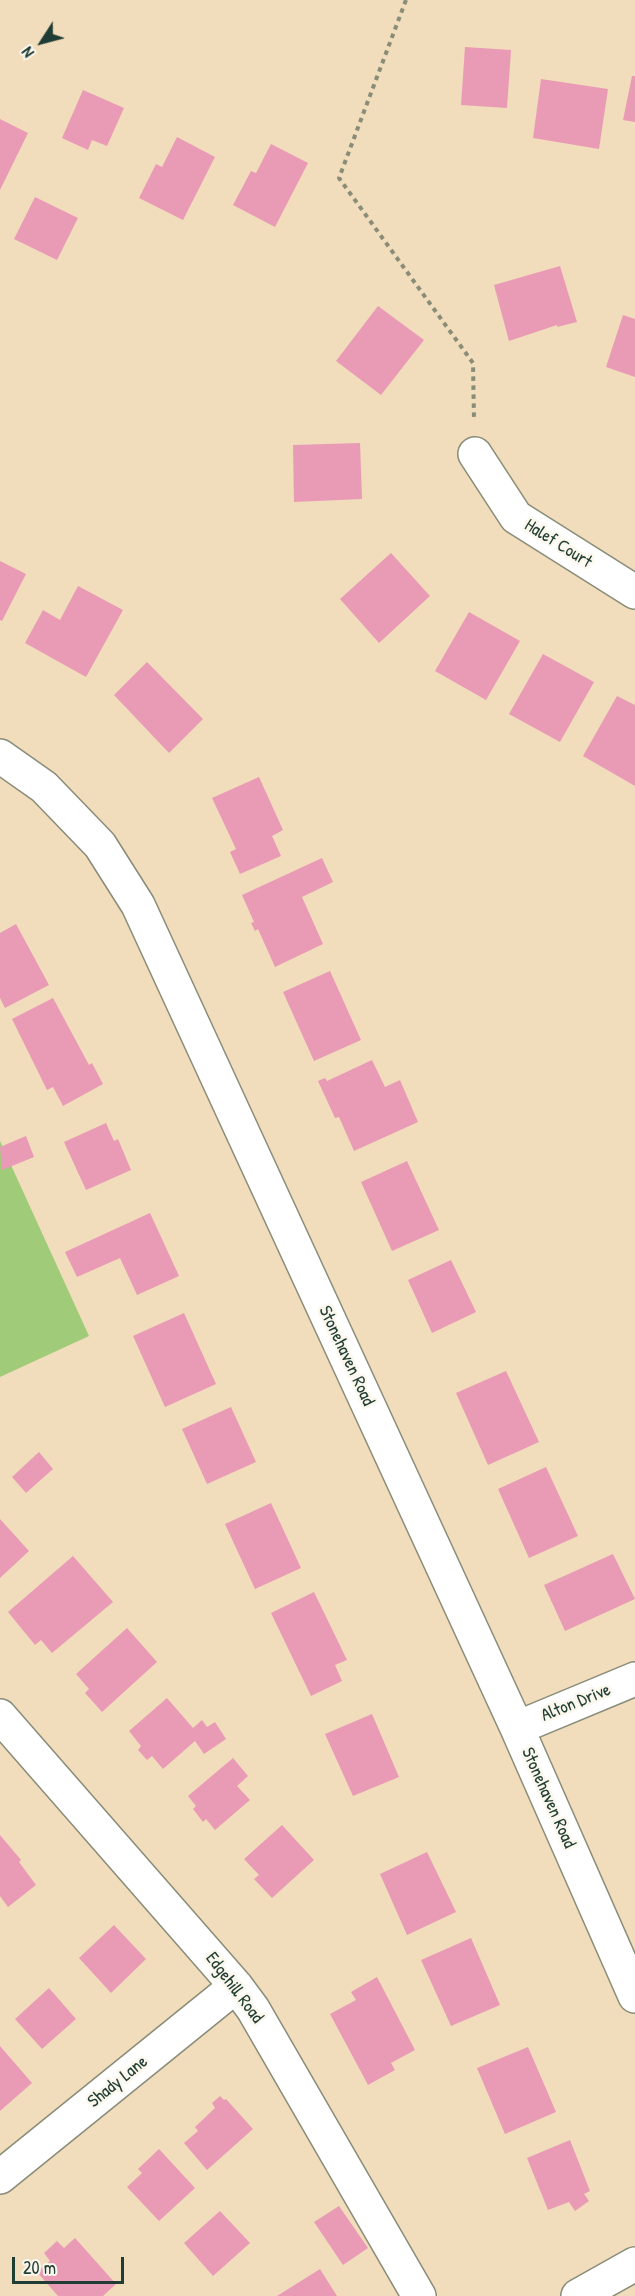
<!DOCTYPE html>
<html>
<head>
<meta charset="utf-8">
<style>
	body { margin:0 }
	#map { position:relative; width:635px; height:2296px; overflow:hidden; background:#f1dcbc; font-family:"Patrick Hand",sans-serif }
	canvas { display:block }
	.north { position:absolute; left:12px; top:12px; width:60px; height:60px; -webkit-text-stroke:4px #fbf7ec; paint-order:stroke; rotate:234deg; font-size:16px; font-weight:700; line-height:24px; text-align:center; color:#1f3d34 }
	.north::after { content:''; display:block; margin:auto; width:21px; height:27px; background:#1f3d34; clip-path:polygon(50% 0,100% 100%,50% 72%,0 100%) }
	.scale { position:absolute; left:12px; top:2257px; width:112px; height:27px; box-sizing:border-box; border:3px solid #1f3d34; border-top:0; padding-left:8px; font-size:18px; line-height:21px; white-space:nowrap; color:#1f3d34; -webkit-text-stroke:4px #fbf7ec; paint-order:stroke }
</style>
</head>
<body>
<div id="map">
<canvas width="635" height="2296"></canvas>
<div class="north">N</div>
<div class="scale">20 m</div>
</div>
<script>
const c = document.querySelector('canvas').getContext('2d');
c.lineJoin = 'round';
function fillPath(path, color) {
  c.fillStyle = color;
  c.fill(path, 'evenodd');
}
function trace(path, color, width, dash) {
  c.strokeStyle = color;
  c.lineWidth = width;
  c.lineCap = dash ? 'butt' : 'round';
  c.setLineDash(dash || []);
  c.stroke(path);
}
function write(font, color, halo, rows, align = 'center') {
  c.font = font + ' "Patrick Hand",sans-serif';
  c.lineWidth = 5;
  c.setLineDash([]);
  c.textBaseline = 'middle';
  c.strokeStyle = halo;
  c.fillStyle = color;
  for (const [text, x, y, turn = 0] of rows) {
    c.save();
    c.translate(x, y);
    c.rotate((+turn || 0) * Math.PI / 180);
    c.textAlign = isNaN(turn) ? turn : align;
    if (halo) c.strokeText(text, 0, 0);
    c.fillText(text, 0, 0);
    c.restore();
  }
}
fillPath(new Path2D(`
	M0,1141L89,1336L0,1377Z`), '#a0cb78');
fillPath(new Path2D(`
	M465,47L511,50L507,108L461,105Z
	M632,76H635V122L623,120Z
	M541,79L608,89L599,149L533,138Z
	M83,90L124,108L107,146L92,140L88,150L62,138Z
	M0,119L28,133L0,190Z
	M177,137L215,157L183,220L139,198L156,164L162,167Z
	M271,144L308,163L275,227L233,205L251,171L256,173Z
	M35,197L78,218L57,260L14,239Z
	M560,266L577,322L557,327V325L509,341L494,285Z
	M378,306L424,340L381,395L336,361Z
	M623,315L635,319V377L606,367Z
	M360,443L362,499L294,502L293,445Z
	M391,553L430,596L379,643L340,599Z
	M0,561L26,574L2,621L0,620Z
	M78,586L123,610L86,677L25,643L43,610L60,620Z
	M469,612L520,641L486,700L435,671Z
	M543,654L594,682L560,742L509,714Z
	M147,662L203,719L169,753L114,695Z
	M617,696L635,705V786L583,756Z
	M259,777L283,830L272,836L281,856L240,874L230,852L236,849L212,798Z
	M322,858L333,882L302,897L323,944L275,967L258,929L255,931L251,923L254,922L242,895Z
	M16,924L49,985L5,1008L0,998V933Z
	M330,971L361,1040L314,1061L283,992Z
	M53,998L89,1065L92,1063L103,1084L63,1106L53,1087L47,1090L12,1019Z
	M372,1060L385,1087L400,1080L418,1122L354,1151L339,1117L335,1118L318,1081L325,1078L327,1081Z
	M106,1123L114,1141L118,1139L131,1170L86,1190L64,1142Z
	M26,1136L34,1157L2,1170L0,1147Z
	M407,1161L439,1230L392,1251L361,1182Z
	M150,1213L179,1276L137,1295L120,1258L77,1277L65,1252Z
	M451,1260L476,1312L432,1333L408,1280Z
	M184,1313L216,1384L165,1407L133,1336Z
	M506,1371L539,1442L488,1465L456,1393Z
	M231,1407L256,1462L207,1484L182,1429Z
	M39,1452L53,1469L26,1493L12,1477Z
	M546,1467L578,1536L529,1558L498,1489Z
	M271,1503L301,1568L255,1589L225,1524Z
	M0,1519L29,1551L0,1578Z
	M613,1554L635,1599L565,1631L544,1585Z
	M73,1556L113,1602L52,1653L41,1640L35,1645L8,1612Z
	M314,1592L347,1660L335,1665L342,1681L311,1696L271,1613Z
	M127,1628L157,1662L102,1712L85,1693L89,1689L76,1674Z
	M167,1698L193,1728L202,1720L207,1727L215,1722L226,1739L204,1754L195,1741L163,1769L152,1756L147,1760L138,1750L141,1746L129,1731Z
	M372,1714L399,1777L353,1796L325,1734Z
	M233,1758L248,1776L237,1786L250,1800L215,1830L206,1819L203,1822L193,1809L196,1806L188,1796Z
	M282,1825L314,1860L272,1898L254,1879L259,1875L244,1859Z
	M0,1835L21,1860L19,1862L36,1885L8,1907L0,1896Z
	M427,1852L456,1912L407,1935L380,1874Z
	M114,1925L146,1959L111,1993L79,1958Z
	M471,1938L500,2005L451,2026L421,1960Z
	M377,1977L415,2050L391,2063L395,2070L368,2085L330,2014L356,2000L351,1992Z
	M49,1988L76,2019L42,2049L15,2019Z
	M0,2046L32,2083L0,2111Z
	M528,2047L556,2112L505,2134L477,2068Z
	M220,2096L224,2100L226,2099L253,2129L207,2170L184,2143L198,2131L195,2127L215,2108L212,2103Z
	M570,2140L590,2191L584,2194L589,2201L575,2211L569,2202L548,2210L527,2158Z
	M159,2149L195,2188L159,2221L127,2187L142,2173L138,2169Z
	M339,2206L368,2248L343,2265L314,2222Z
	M220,2211L250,2243L213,2276L184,2243Z
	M75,2238L116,2284L103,2296H58L37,2272L50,2261L44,2253L57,2241L64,2248Z
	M320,2269L337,2296H277Z`), '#e99bb6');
const minor = new Path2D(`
	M475,454L516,517L635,592
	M0,756L44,787L100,845L138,905L517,1728L635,1996
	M0,1716L236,1986L253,2009L419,2296
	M517,1728L635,1679
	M0,2177L236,1986
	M578,2296L635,2264`);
trace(minor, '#888c78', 36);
trace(new Path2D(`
	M406,0L339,178L473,363L474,420`), '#888c78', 4, [4.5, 4.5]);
trace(minor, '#fff', 33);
write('18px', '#1f3d34', '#fbf7ec', [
	["Halef Court",558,544,32],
	["Stonehaven Road",346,1356,65],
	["Alton Drive",576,1703,-22],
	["Stonehaven Road",548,1798,66],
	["Edgehill Road",234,1988,53],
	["Shady Lane",118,2082,-39]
]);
</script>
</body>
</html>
